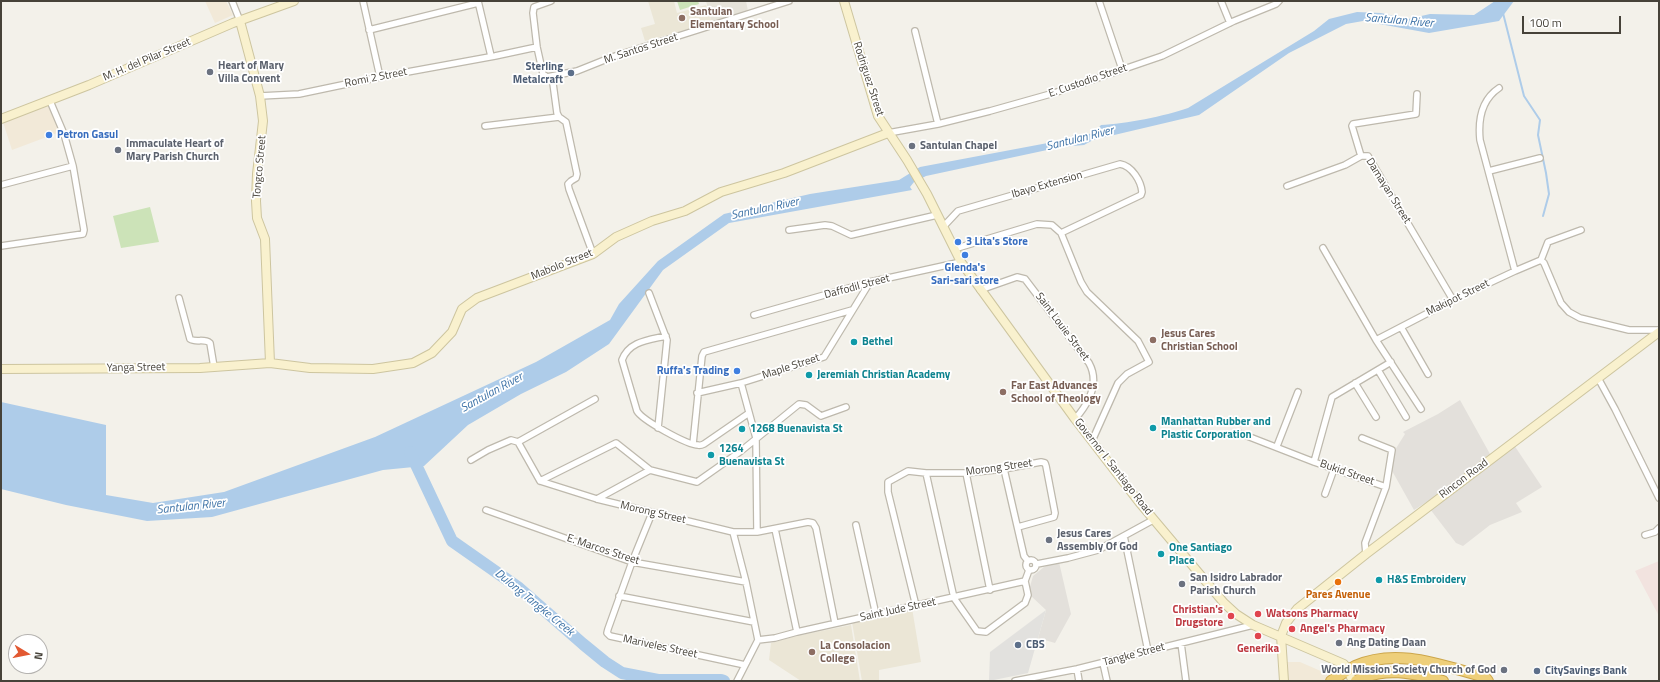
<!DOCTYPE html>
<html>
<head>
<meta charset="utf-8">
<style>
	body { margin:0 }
	#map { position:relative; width:1660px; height:682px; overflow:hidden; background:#f3f1ea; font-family:"Titillium Web",sans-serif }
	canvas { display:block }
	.frame { position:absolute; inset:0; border:2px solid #464239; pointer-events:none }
	.north { position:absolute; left:8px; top:634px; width:40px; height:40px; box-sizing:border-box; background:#fff; border:1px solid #b5b3b0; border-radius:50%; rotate:100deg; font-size:11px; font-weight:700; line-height:16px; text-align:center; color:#464239 }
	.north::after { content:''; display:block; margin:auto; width:14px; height:18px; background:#e25932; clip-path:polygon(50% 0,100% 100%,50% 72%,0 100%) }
	.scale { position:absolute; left:1522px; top:16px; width:99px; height:18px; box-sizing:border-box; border:2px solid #464239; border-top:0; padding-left:5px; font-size:12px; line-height:14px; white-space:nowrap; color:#464239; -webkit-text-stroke:3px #fff; paint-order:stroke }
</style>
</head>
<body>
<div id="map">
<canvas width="1660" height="682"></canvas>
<div class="frame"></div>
<div class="north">N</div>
<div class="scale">100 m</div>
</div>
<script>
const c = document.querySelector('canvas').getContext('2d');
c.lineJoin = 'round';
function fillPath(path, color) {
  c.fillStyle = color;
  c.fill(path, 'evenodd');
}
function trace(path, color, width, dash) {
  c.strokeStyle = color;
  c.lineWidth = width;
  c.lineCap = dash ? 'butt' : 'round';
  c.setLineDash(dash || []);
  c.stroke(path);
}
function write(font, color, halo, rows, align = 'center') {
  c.font = font + ' "Titillium Web",sans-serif';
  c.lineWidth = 3.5;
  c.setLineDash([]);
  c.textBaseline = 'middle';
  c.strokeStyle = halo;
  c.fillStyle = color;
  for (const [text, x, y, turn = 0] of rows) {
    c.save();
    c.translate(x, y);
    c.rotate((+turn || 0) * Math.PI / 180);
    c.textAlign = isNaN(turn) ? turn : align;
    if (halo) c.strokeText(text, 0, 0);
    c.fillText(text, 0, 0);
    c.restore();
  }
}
fillPath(new Path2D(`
	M706,1H746L748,11L712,24Z`), '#e6e3d9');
fillPath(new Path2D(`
	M205,1H226L233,15L215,23Z
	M49,106L60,132L12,150L3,122Z
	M1286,662H1300L1330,675L1324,681H1288Z`), '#f2e9d8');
fillPath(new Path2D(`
	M1460,400L1490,454L1441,493L1414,510L1391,469L1395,450L1405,434L1403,432L1438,414Z
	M1514,445L1542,487L1516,503L1522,512L1490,525L1463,546L1456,543L1430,509Z
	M1059,562L1071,614L1055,643L1038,638L1046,610L1031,596L1029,590L1033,576L1044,567Z`), '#e3e0db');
fillPath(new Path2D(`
	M648,1H674L677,13L706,5L712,23L645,41L641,28L655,24Z
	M912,608L921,662L879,670V681H862L852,622Z
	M851,625L860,681H801L769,660L771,643L792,637Z`), '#ebe6d6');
fillPath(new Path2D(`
	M1659,561V616L1635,571Z`), '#f2e3df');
fillPath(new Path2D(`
	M677,1H698L699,4L680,10Z
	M150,207L159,242L121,248L113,216Z`), '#cce3b8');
fillPath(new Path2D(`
	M1046,610L1028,673L989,681L990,652Z`), '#e2e1de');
fillPath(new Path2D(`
	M1495,1H1514L1499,21L1429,33L1363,21L1346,24L1289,53L1199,115L1093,140L1084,145L1061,147L926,176L914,182L910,187L912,190L729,223L663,270L609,344L566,372L521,394L468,425L424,466L383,470L212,517L147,521L66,505L1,489V402L106,425V495L153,503L224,492L375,437L536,362L610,320L619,304L658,261L724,214L810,194L899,180L920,167L1069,139L1072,136C1085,133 1090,138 1101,125C1125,124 1165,116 1188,108L1314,31L1329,19L1357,12L1381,13L1408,19L1430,14L1474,15Z`), '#aecce9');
trace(new Path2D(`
	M1503,13L1524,96L1540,120L1538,135L1546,173L1549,194L1543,216`), '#aecce9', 2);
trace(new Path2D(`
	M410,452L452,541L519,588L583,644L605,662L622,673L658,680H721L724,681`), '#aecce9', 12);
const street = new Path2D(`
	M232,1L240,21
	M363,1L380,77
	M478,1L491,56
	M551,1L534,7L533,13L537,47L543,74L547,77L577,71L612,57L789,1
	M1099,1L1122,69
	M1221,1L1230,23
	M369,30L478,3
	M915,31L938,124
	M552,76L557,113L559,117L566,122L577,174L576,178L571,181L568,184L569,189L593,254
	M1499,88C1481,100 1478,120 1480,140L1515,271
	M260,96L299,94L380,77L495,56L537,47
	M485,126L559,117
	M888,133L938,124L990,111L1054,93L1162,56L1234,21L1276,4L1279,1
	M1361,156L1352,126L1353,124L1416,114L1417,94
	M1489,171L1540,158
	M1,185L73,166
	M1287,186L1345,165L1361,156H1368L1453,300
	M943,227L958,211L1120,164C1132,166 1141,181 1142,192L1141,195L1061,233
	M789,230L825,225L832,226L851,235L937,215
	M1,246L83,234L84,230L73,166L64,134L50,101
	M1323,248L1376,340L1421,409
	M954,249L1037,224L1052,225L1061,233L1081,282L1087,292L1138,341L1149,362L1127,374L1118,383L1092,441
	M1541,260L1544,263L1561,303L1569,312L1580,318L1629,330H1659
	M1541,260L1548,242L1581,230
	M980,290L1017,277L1025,279L1089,363C1100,383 1089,403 1075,419
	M649,293L667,340L658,428
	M179,298L190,339C196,343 204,338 210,343L214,367
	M754,315L870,282L961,262
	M1401,327L1428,374
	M666,336C649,340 629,341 622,360L637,411C642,420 687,445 698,445C700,446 702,445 704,444L749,413
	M1376,340L1453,300L1515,271L1541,260
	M1378,370L1406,417
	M1598,378L1615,409L1659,498
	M741,383L756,438L757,532
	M1355,383L1376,417
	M697,393L741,383L824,357L870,282
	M1242,434L1314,462L1386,487L1365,543L1366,554
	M1362,438L1392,450L1386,487
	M518,442L540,481L597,499L733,532H757L808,522L813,523L816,528L835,623
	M518,442L595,399
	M693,444L702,356L704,352L852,310
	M1277,446L1298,392
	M471,460L488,450L511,440L518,442
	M1314,462L1332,397L1391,362
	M1004,469L1024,556L1028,561
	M926,473L954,598L977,631L986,632L1025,603L1028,595L1025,581
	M966,473L990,590
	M540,481L616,443L650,470L697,482L741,451L799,404L806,405L821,416L846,407
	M1325,494L1334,469
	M597,499L650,470
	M486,510L632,562L746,582
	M652,513L632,562L608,629L607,633L610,636L745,665
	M856,525L876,615
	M775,529L797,632
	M733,532L746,582L758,640L737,681
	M1645,535L1655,532L1659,528
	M1124,536L1148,651
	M1026 565a5 5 0 1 1 10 0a5 5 0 1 1-10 0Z
	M1037,564L1068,558L1098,550L1153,520
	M1025,581L1029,570
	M619,596L754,622
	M916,606L888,492V482L908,471L926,473H966L1004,469L1041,462L1045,463L1046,466L1055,513L1054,517L1018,527
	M758,640L775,638L797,632L1025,581
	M1181,643L1186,681
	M1103,663L1107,681
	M1077,669L1079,681
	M1015,681L1077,669L1253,625`);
const secondary = new Path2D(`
	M844,1L878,116L907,160L927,194L961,262L1075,419L1139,502L1224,603L1236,614L1253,625L1344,664L1353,681
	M240,21L260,96L263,121L257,174L256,201L257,218L265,239L270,363
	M1,119L89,85L233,23L294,1
	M1,369L200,368L270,363L310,368L373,369L413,363L432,353L452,332L462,309L477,298L593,254L616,237L652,221L685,211L721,192L784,173L888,133
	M1284,681L1281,636L1286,623L1297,609L1366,554L1659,332`);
const highway = new Path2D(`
	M1331,681C1339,676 1347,670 1355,666C1398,647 1443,666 1485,677L1488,681
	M1356,681C1384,666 1413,673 1443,681`);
trace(street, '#beb9ad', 8);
trace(secondary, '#cdc59f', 10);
trace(highway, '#cca64b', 12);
trace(street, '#fff', 5.5);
trace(secondary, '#f9f1ce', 8);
trace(highway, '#eecf7a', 10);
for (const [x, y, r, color] of [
	[682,18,4,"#8d6e63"],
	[210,72,4,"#6b7280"],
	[571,73,4,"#5c6f8a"],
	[49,135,4,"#3f7fe0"],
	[912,146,4,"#6b7280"],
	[118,150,4,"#6b7280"],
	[958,242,4,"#3f7fe0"],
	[965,255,4,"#3f7fe0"],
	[1153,340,4,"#8d6e63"],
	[854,342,4,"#0f9aa8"],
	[737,371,4,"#3f7fe0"],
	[809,375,4,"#0f9aa8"],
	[1003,392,4,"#8d6e63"],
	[1153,428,4,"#0f9aa8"],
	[742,429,4,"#0f9aa8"],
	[711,455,4,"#0f9aa8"],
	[1049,540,4,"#6b7280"],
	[1161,554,4,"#0f9aa8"],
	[1379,580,4,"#0f9aa8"],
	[1338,582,4,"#e8710a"],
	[1182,584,4,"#6b7280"],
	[1258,614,4,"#e0444e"],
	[1231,616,4,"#e0444e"],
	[1292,629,4,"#e0444e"],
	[1258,636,4,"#e0444e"],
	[1339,643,4,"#6b7280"],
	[1018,645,4,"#5c6f8a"],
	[812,652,4,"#8d6e63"],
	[1504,670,4,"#6b7280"],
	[1537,671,4,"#5c6f8a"]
]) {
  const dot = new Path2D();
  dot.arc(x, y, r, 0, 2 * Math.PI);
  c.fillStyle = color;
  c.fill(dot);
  trace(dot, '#fff', 1.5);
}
write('bold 11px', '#785e54', '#fff', [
	["Santulan",690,12],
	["Elementary School",690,25],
	["Jesus Cares",1161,334],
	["Christian School",1161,347],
	["Far East Advances",1011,386],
	["School of Theology",1011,399],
	["La Consolacion",820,646],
	["College",820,659]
], 'left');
write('11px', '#464239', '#fff', [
	["M. Santos Street",641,49,-18],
	["M. H. del Pilar Street",147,60,-23],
	["Romi 2 Street",376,78,-11],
	["Rodriguez Street",868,79,72],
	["E. Custodio Street",1088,81,-19],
	["Tongco Street",260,167,-85],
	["Ibayo Extension",1047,185,-16],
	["Damayan Street",1388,191,58],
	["Mabolo Street",562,265,-22],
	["Daffodil Street",857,287,-15],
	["Makipot Street",1458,298,-26],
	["Saint Louie Street",1062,327,53],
	["Maple Street",791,367,-18],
	["Yanga Street",136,368,-1],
	["Governor I. Santiago Road",1113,467,52],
	["Morong Street",999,468,-8],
	["Bukid Street",1347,473,19],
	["Rincon Road",1464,479,-37],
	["Morong Street",653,513,13],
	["E. Marcos Street",603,550,18],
	["Saint Jude Street",898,610,-12],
	["Mariveles Street",660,647,12],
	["Tangke Street",1134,655,-15]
]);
write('bold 11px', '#5b616d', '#fff', [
	["Heart of Mary",218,66],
	["Villa Convent",218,79],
	["Immaculate Heart of",126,144],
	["Mary Parish Church",126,157],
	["Santulan Chapel",920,146],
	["Jesus Cares",1057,534],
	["Assembly Of God",1057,547],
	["San Isidro Labrador",1190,578],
	["Parish Church",1190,591],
	["Ang Dating Daan",1347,643],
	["World Mission Society Church of God",1496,670,"right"]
], 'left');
write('bold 11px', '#4e5e75', '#fff', [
	["Sterling",563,67,"right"],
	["Metalcraft",563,80,"right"],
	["CBS",1026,645],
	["CitySavings Bank",1545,671]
], 'left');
write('bold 11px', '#366cbe', '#fff', [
	["Petron Gasul",57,135],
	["3 Lita's Store",966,242],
	["Glenda's",965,268,"center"],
	["Sari-sari store",965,281,"center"],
	["Ruffa's Trading",729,371,"right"]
], 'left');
write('bold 11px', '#0d838f', '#fff', [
	["Bethel",862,342],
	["Jeremiah Christian Academy",817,375],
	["Manhattan Rubber and",1161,422],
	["Plastic Corporation",1161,435],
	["1268 Buenavista St",750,429],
	["1264",719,449],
	["Buenavista St",719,462],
	["One Santiago",1169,548],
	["Place",1169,561],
	["H&S Embroidery",1387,580]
], 'left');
write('bold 11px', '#c56008', '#fff', [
	["Pares Avenue",1338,595]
]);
write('bold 11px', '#be3a42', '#fff', [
	["Christian's",1223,610,"right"],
	["Drugstore",1223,623,"right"],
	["Watsons Pharmacy",1266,614],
	["Angel's Pharmacy",1300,629],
	["Generika",1258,649,"center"]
], 'left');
write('italic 12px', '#3e73a7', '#fff', [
	["Santulan River",1399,21,5],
	["Santulan River",1080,139,-14],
	["Santulan River",765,209,-12],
	["Santulan River",492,393,-29],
	["Santulan River",191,507,-6],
	["Dulong Tangke Creek",534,603,39]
]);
</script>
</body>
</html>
